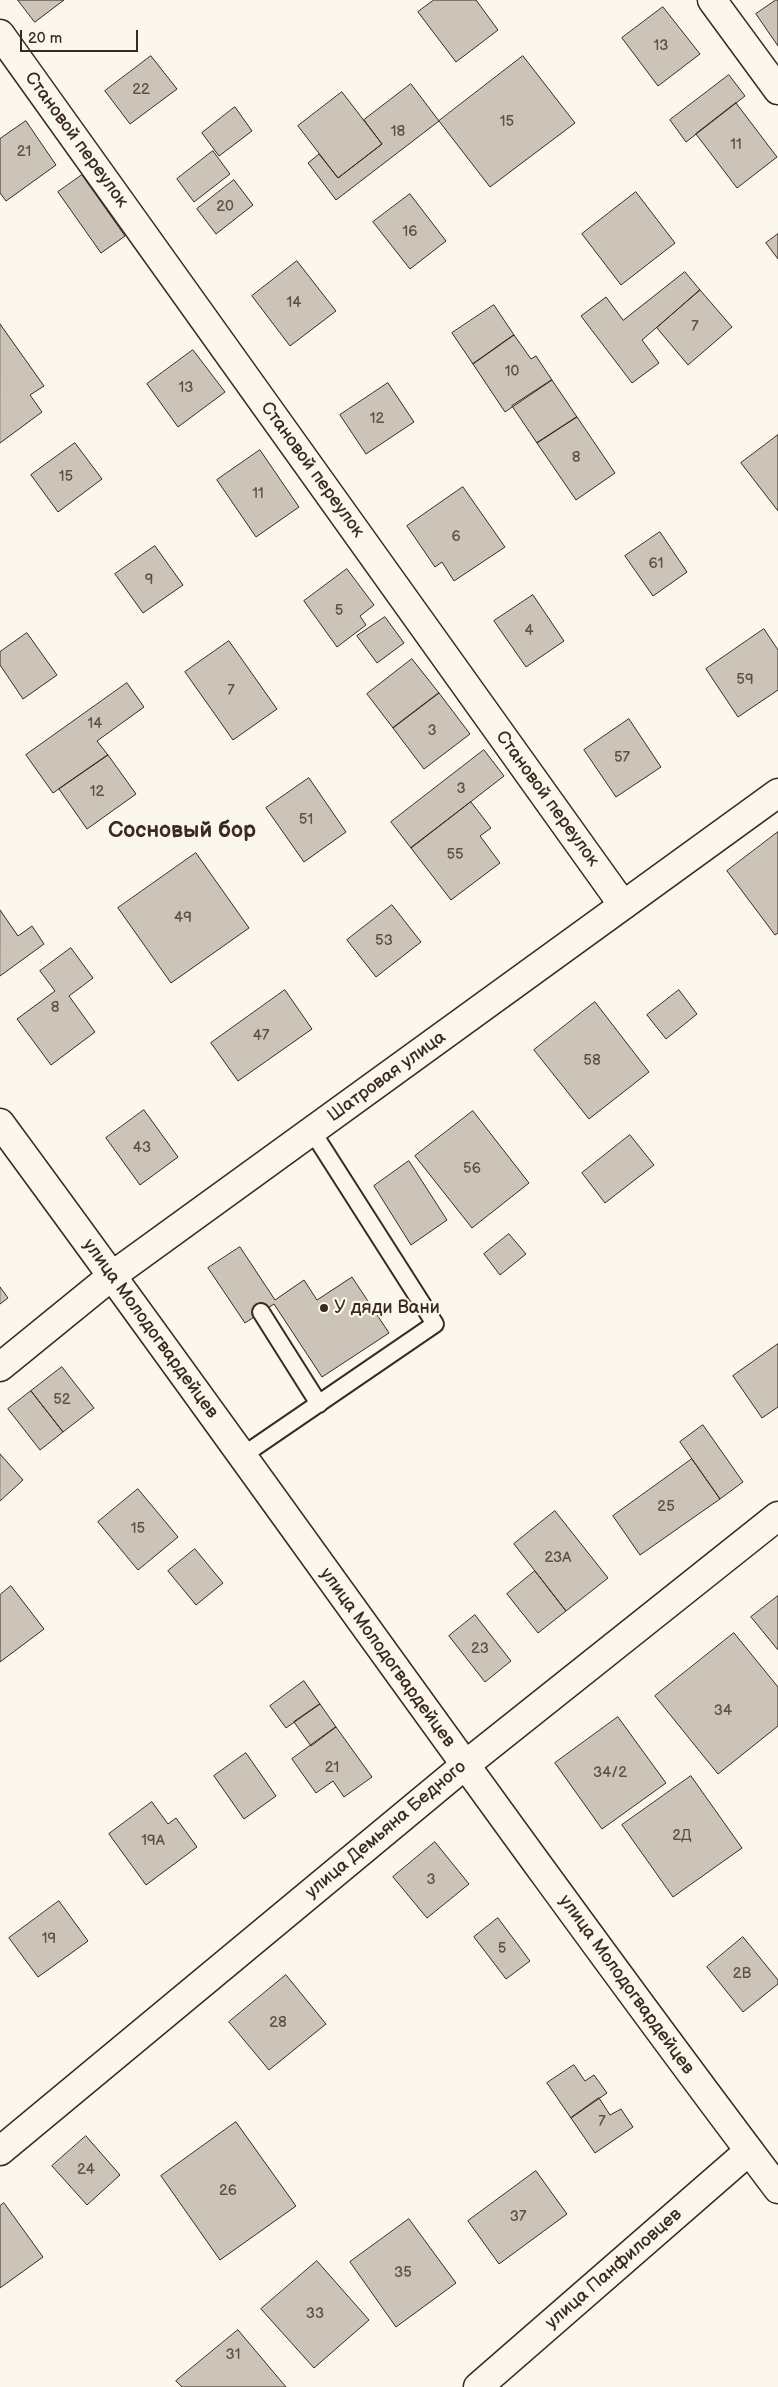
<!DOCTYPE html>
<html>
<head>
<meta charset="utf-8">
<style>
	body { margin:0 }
	#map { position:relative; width:778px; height:2387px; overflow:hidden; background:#fbf7ec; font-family:"Balsamiq Sans",sans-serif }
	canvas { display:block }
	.scale { position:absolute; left:20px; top:30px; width:118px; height:22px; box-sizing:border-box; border:2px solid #3b2a1e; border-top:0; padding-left:6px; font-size:15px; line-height:18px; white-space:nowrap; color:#3b2a1e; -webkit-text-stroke:4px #fbf7ec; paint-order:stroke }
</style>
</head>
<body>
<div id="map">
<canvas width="778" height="2387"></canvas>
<div class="scale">20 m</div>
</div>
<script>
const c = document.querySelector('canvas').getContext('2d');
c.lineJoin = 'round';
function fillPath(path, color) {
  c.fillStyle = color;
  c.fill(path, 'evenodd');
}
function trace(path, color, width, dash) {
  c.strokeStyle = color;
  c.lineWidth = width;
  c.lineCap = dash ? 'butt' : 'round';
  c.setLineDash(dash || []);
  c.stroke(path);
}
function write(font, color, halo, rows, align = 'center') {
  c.font = font + ' "Balsamiq Sans",sans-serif';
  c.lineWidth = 4.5;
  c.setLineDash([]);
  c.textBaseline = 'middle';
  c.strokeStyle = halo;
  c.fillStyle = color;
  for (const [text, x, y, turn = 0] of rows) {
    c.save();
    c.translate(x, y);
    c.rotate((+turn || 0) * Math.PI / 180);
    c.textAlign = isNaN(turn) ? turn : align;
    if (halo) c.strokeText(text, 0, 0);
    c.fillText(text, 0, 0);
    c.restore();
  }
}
const building = new Path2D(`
	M18,0H64L35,22Z
	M434,0H476L498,30L456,62L418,12Z
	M776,0H778V46L756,14Z
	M663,7L700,54L658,86L622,38Z
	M151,56L177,89L130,124L105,91Z
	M523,56L575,123L490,187L439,121Z
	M729,75L745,96L686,142L670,120Z
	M411,84L439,121L336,200L308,163L319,154L338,178L382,144L364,120Z
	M342,92L382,144L338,178L298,126Z
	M736,103L777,157L737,188L696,134Z
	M235,107L252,131L219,156L202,133Z
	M26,121L56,165L6,201L0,193V139Z
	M213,151L230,174L194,202L177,179Z
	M82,175L125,236L101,253L58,192Z
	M234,180L253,205L216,234L197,209Z
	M636,192L675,243L621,285L582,234Z
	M410,194L446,241L410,269L373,222Z
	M778,234V259L766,243Z
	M297,261L336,311L290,346L252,296Z
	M685,272L700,290L642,340L659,363L632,383L581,316L606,297L623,320Z
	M700,290L732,327L688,365L657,328Z
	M494,305L514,335L473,364L452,333Z
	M0,324L44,386L30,395L42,412L0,443Z
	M514,335L531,359L536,356L552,380L505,412L473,364Z
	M193,350L225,392L178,427L147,384Z
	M552,380L577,417L537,443L512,406Z
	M388,383L414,422L366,454L340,415Z
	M577,417L615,473L576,500L537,443Z
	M778,435V511L741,463Z
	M75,443L102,479L58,512L31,475Z
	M260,450L299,507L256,537L217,480Z
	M463,487L505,547L454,581L442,562L435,567L407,526Z
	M660,532L687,572L653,596L625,556Z
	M155,546L183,585L143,613L115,574Z
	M347,569L374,605L360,616L366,625L337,647L304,601Z
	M533,595L564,641L526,667L494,621Z
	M385,617L404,643L377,663L357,636Z
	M764,629L778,650V690L738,717L706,669Z
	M27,633L57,675L23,699L0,665V652Z
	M229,641L277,709L233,740L185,672Z
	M412,659L439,693L393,728L367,694Z
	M127,683L144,707L97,741L108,755L53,793L26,755Z
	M439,693L470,734L424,769L393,728Z
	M629,719L661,767L616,797L584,750Z
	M484,750L504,776L411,848L391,822Z
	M108,755L136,794L87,829L59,789Z
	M309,778L346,832L304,862L266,808Z
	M471,802L491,828L480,836L500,863L451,900L411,848Z
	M778,832V933L775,935L727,871Z
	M196,853L249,928L171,983L118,908Z
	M392,905L421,942L376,977L347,940Z
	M0,910L18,936L32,926L44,944L0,976Z
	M71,948L93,978L69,996L95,1032L51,1065L17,1019L55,991L40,971Z
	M285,990L312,1029L238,1081L211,1043Z
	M679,990L697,1014L666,1039L647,1015Z
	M595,1002L649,1072L589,1119L534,1050Z
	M144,1110L178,1157L140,1185L106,1138Z
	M473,1111L529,1183L472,1228L415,1156Z
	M630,1135L654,1165L605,1203L582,1173Z
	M409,1161L447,1220L411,1245L374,1186Z
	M509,1234L526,1254L500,1275L484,1254Z
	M240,1247L275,1300L304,1280L317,1300L352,1277L389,1333L322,1377L274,1304L245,1323L208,1268Z
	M0,1287L8,1298L0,1304Z
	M778,1344V1407L762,1418L733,1376Z
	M62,1367L94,1408L63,1432L31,1391Z
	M31,1391L63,1432L40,1450L8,1409Z
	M703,1425L743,1482L720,1499L680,1442Z
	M0,1454L23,1480L0,1501Z
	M692,1459L720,1499L640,1555L613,1516Z
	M138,1489L178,1537L138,1570L98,1522Z
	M555,1511L608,1578L566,1611L514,1544Z
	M195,1549L223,1583L196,1605L168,1571Z
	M535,1571L566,1611L538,1633L507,1594Z
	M11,1586L44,1629L0,1662V1595Z
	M778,1596V1650L751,1617Z
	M475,1615L511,1661L485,1682L449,1636Z
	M734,1633L778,1687V1726L718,1774L655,1696Z
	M304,1681L320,1704L286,1728L270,1706Z
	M320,1704L336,1727L311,1746L294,1722Z
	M618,1717L666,1783L602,1829L555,1763Z
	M336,1727L372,1777L344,1797L333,1781L316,1793L292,1759Z
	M246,1753L276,1796L244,1819L214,1776Z
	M691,1776L742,1848L673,1897L622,1825Z
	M152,1802L168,1824L176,1818L197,1847L146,1885L109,1834Z
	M435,1842L469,1884L427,1918L393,1877Z
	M59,1901L88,1941L38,1977L9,1938Z
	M498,1918L530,1961L506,1979L474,1937Z
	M743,1937L778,1980V1984L743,2012L707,1967Z
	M286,1975L326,2024L269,2070L229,2022Z
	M574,2065L585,2081L594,2075L607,2093L571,2118L547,2083Z
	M599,2098L610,2115L621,2109L633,2127L595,2153L571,2118Z
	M236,2122L296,2206L220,2260L161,2176Z
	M86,2136L120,2175L87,2205L52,2166Z
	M536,2171L567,2214L499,2264L468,2221Z
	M4,2203L43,2257L0,2288V2206Z
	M409,2219L456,2283L396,2327L350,2262Z
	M317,2261L369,2320L314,2368L261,2309Z
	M238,2330L286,2387H182L176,2381Z`);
fillPath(building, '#ccc4b9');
trace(building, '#3b2a1e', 1);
const lane = new Path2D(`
	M261,1312L319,1404
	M242,1456L435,1324L312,1131`);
const street = new Path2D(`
	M712,0L778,90
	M0,34L623,905
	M0,1367L113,1275
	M464,1766L778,1516
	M478,2387L749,2151`);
const secondary = new Path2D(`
	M0,1123C261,1477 513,1838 778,2189
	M113,1275L778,793
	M0,2151L464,1766`);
trace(lane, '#3b2a1e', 20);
trace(street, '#3b2a1e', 31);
trace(secondary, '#3b2a1e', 31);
trace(lane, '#fbf7ec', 16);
trace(street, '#fbf7ec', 28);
trace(secondary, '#fbf7ec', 28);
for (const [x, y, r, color] of [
	[324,1308,5,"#3b2a1e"]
]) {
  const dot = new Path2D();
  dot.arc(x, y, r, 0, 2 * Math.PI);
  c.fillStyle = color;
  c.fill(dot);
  trace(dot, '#fbf7ec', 2);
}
write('15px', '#5f5045', null, [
	["13",661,46],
	["22",141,90],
	["15",507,122],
	["18",398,132],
	["11",736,145],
	["21",24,152],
	["20",225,207],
	["16",410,232],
	["14",294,303],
	["7",695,327],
	["10",512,372],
	["13",186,388],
	["12",377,419],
	["8",576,458],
	["15",66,477],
	["11",258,494],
	["6",456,537],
	["61",656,564],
	["9",149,580],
	["5",339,611],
	["4",529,631],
	["59",745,680],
	["7",231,691],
	["14",95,724],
	["3",432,731],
	["57",622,758],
	["3",461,789],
	["12",97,792],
	["51",306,820],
	["55",455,855],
	["49",183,918],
	["53",384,941],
	["8",55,1008],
	["47",261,1036],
	["58",592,1061],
	["43",142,1148],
	["56",472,1169],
	["52",62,1400],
	["25",666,1507],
	["15",138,1529],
	["23А",558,1558],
	["23",480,1649],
	["34",723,1711],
	["21",332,1768],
	["34/2",610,1773],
	["2Д",682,1836],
	["19А",153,1841],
	["3",431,1880],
	["19",49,1939],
	["5",502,1949],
	["2В",742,1974],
	["28",278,2023],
	["7",602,2122],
	["24",86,2170],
	["26",228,2191],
	["37",518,2217],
	["35",403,2273],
	["33",315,2314],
	["31",233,2355]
]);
write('18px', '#3b2a1e', '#fbf7ec', [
	["Становой переулок",76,140,54],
	["Становой переулок",312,470,54],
	["Становой переулок",547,799,54],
	["Шатровая улица",387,1077,-36],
	["улица Молодогвардейцев",150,1329,54],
	["улица Молодогвардейцев",387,1658,54],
	["улица Демьяна Бедного",386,1830,-40],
	["улица Молодогвардейцев",626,1985,54],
	["улица Панфиловцев",614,2269,-41]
]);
write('18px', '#3b2a1e', '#fbf7ec', [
	["У дяди Вани",334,1308]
], 'left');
write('bold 22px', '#3b2a1e', '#fbf7ec', [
	["Сосновый бор",182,831]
]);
</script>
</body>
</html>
